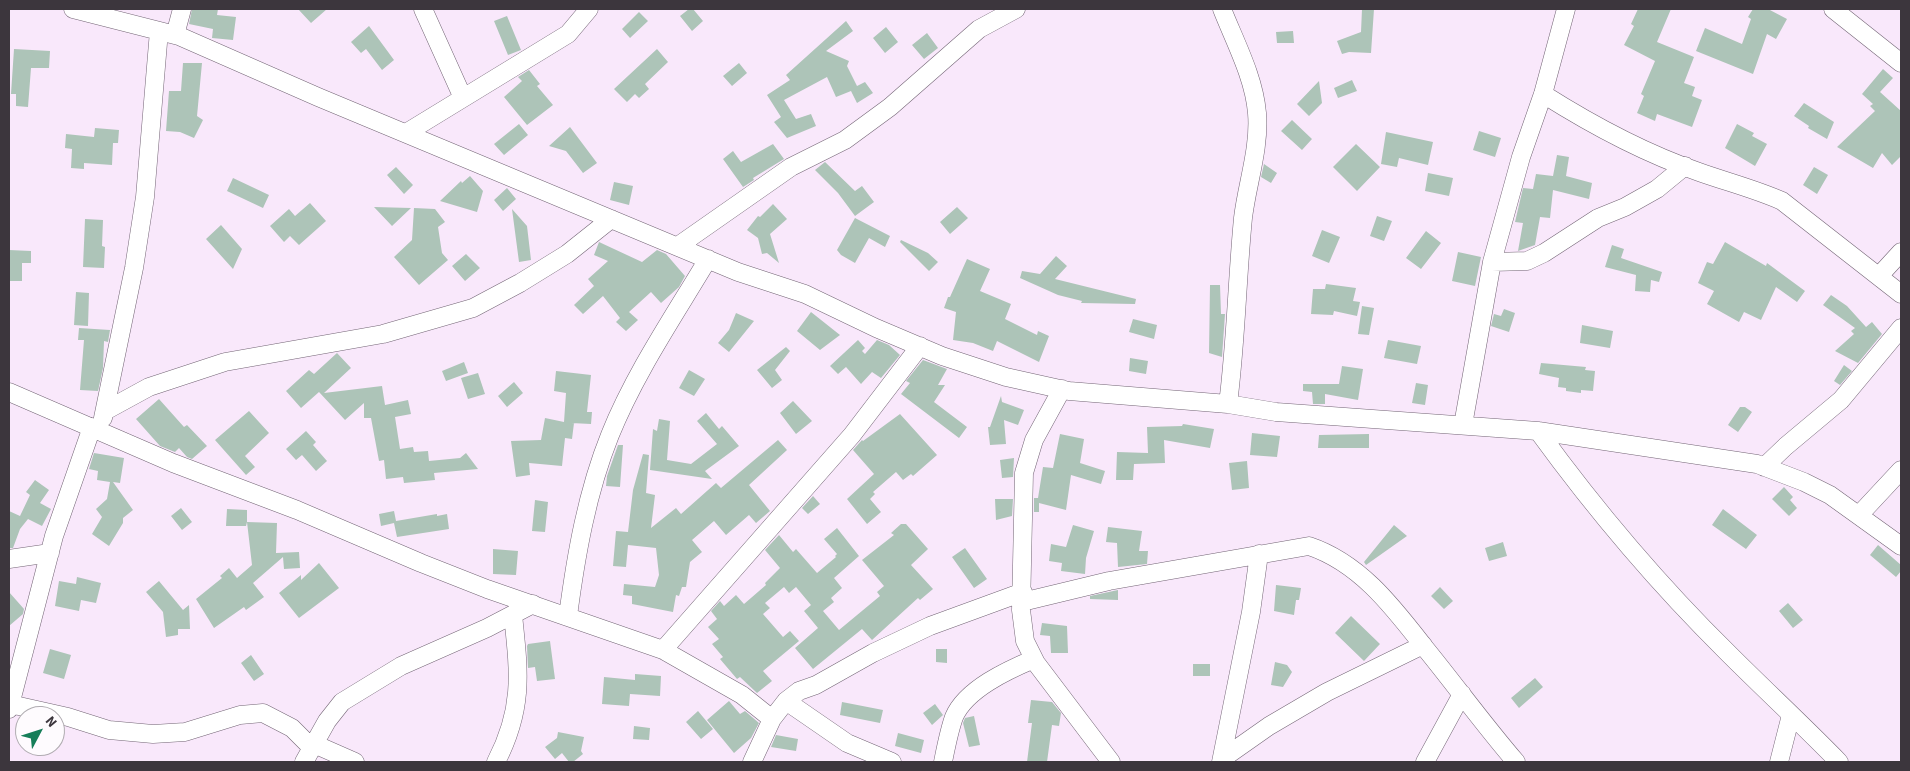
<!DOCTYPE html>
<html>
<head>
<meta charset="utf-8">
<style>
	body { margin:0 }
	#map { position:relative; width:1910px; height:771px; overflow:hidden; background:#f9e8fb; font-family:"Source Sans 3",sans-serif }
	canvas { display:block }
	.frame { position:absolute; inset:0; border:10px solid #3c363d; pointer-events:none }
	.north { position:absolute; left:15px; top:706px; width:50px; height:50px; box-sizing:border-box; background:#fefbfe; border:1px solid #b0acb1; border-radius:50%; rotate:50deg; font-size:14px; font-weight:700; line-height:20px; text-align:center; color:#3c363d }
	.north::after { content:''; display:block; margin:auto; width:18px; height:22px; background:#167e59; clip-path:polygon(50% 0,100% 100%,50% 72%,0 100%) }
</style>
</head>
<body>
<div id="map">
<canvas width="1910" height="771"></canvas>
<div class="frame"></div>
<div class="north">N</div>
</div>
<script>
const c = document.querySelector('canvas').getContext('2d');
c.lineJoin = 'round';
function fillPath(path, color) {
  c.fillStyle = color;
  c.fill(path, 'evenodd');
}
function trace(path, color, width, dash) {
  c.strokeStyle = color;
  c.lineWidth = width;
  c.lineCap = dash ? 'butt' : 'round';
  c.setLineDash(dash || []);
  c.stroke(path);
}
fillPath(new Path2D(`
	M192,9H218L217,15L236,17L233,40L212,38L213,29L189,24Z
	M298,9H327L311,23Z
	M689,9H693L703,21L692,31L680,16Z
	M1362,9H1374L1371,53L1349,52L1342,54L1337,41L1361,32Z
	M1638,9H1671L1657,42L1694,57L1684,83L1695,87L1692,96L1702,100L1692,127L1657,114L1655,121L1637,113L1644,96L1641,94L1655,61L1624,45L1634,26L1631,24Z
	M1753,9H1768L1787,19L1776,39L1767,34L1753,74L1696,51L1705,28L1742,44L1751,19L1748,17Z
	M639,12L648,21L630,38L622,29Z
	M507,16L521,50L508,55L494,21Z
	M846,21L853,31L826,51L849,61L847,66L857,86L865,82L873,93L857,103L851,91L836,97L827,77L784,100L796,119L811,114L816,126L787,138L774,122L781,117L767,95L790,80L786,75Z
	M369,26L394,60L382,70L366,49L361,53L351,42Z
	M886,27L898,42L885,53L873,38Z
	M1293,31L1294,43H1277L1276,32Z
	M927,33L938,48L924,59L912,45Z
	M14,49L50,51L49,68H31L28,107L16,106V94H11Z
	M657,49L668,62L645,84L649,89L639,98L635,94L627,102L614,89Z
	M183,63H202L197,116L203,120L194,138L180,132L166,131L169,91H181Z
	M739,63L747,73L732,86L723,76Z
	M1883,69L1893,78L1880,92L1901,111V156L1892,165L1882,153L1873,168L1837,147L1875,111L1870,106L1873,104L1862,94Z
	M529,70L540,84L537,86L553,105L527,125L504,97L522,81L518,77Z
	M1352,80L1357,91L1338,98L1334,88Z
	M1319,81L1322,103L1309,116L1297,104Z
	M1804,103L1834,122L1827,139L1808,128L1809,126L1794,116Z
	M1292,120L1312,139L1302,150L1281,131Z
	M519,124L528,135L504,155L494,144Z
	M1737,124L1754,133L1752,136L1767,144L1755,166L1725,148Z
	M570,127L597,163L583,173L566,151L549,146Z
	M95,128L119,130L118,143H113L112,165L84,163V169L71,168L72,149L65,148L66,134L94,137Z
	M1479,131L1501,138L1495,157L1473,150Z
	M1386,132L1433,142L1428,165L1399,158L1397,167L1381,164Z
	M773,144L784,159L753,178L754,180L743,187L723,159L733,151L741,162Z
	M1356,144L1380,167L1357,191L1333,167Z
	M1557,155L1569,157L1566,176L1592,183L1589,199L1553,190L1550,218L1540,217L1535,245L1518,251L1523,223L1515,222L1523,188L1533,189L1536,174L1553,176Z
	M825,162L855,191L862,186L874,202L855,216L838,193L815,170Z
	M1264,164L1277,173L1271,183L1261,177Z
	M396,167L413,185L404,194L387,175Z
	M1814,167L1828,175L1817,194L1803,185Z
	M1428,173L1453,178L1449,196L1425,191Z
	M470,176L483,191L477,212L440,201L461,181L462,183Z
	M233,178L269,195L263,208L227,191Z
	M614,182L633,186L629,205L610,200Z
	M507,188L516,199L503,211L494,200Z
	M310,203L326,221L299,245L290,236L284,242L270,226L289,209L295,216Z
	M773,204L787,219L770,234L779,263L767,253L762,254L758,238L747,230L758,216L760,217Z
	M374,207L411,208L392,226Z
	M957,207L968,218L950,234L940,222Z
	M414,208L435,209L445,222L438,227L442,253L448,260L419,285L394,257L412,240Z
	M512,209L527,226L531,260L519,262Z
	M1377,216L1392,221L1384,241L1370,236Z
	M855,218L890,236L885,247L869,238L855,263L841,255L837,250Z
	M85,219L103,220L102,246L105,247L104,268L83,267Z
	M221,225L242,249L233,269L206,239Z
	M1322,230L1340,237L1329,263L1312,256Z
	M1426,231L1441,243L1421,269L1406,258Z
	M901,240L928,253L938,262L929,271L900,242Z
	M599,242L642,262L657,250L666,254L685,276L679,287L661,303L651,292L629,312L638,320L626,331L616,322L620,318L603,296L583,314L574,305L594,286L588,279L608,261L594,255Z
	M1725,242L1766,266L1767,263L1805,291L1797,302L1776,287L1761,320L1744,312L1739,322L1707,304L1714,291L1698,283L1707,262L1713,264Z
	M1612,245L1624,249L1621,258L1662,272L1659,282L1651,280L1650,292L1635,291L1636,275L1605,267Z
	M9,250L31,251V263H22V281H9Z
	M1458,252L1481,257L1475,286L1452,281Z
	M466,254L480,268L465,281L452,266Z
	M1056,256L1067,266L1055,279L1136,299L1135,304L1081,303L1082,301L1058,295L1020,278L1022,271L1040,274Z
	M967,259L990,269L980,291L1011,304L1005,319L1037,335L1038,331L1049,336L1039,362L997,341L993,351L973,343L953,340L956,312L944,308L948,297H950Z
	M1326,284L1356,288L1353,301L1360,302L1357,316L1334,311L1333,315L1311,314L1313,289H1325Z
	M1210,285H1220L1221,314H1225L1222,357L1209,353Z
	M76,292L89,293L88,326L74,325Z
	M1831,295L1847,306L1866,327L1872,322L1882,334L1858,363L1835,351L1854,334L1851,331L1855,328L1823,305Z
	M1362,306L1374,308L1369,335L1358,334Z
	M1504,309L1515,313L1509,332L1491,326L1494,314L1501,316Z
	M811,312L840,335L820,350L797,331Z
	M736,313L754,321L729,352L718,343L729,330Z
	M1133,319L1157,325L1154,339L1129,332Z
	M1582,325L1613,331L1610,348L1580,343Z
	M79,328L110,330L108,342L104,341L103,368L98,391L80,390L84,340H78Z
	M858,340L865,348L862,351L865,354L877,340L889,345L900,355L881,378L872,372L861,384L846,367L838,374L830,366Z
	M1388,340L1421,346L1417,364L1384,358Z
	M786,347L790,351L775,370L782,380L772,388L757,370Z
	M337,353L351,368L324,393L382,386L385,405L408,400L411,414L395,417L400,449L413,447L414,452L428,451L429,461L460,458L466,453L478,469L434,473L435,480L404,483L403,477L386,479L384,460L379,461L371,418H364V403L345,420L319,392L301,408L286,391L309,370L314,374Z
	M1130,358L1148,361L1146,374L1129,371Z
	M923,360L947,369L938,385H945L934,402L967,427L959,438L901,394L910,383L906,381Z
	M464,362L468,373L446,381L442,371Z
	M1541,363L1586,367L1585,370L1595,371L1593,391L1581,390V393L1566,391V388L1558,387L1559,378L1539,374Z
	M1844,365L1852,371L1840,385L1834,381Z
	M1342,366L1363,369L1358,400L1325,394V404H1313L1312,392L1303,391V384H1339Z
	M689,370L705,379L694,396L679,388Z
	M556,371L591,375L587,412H592L591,424L571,423H574L572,439L565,438L562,466L529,463L530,475L516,477L511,441L541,440L545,418L564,422L566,393L554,391Z
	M478,373L485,394L468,399L461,378Z
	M514,382L523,393L507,407L498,396Z
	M1416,383L1428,385L1425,405L1412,403Z
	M1001,396L1002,402L1024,410L1018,425L1004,420L1006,444L990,445L988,427H990Z
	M159,399L184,427L187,425L207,446L192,459L187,457L179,448L175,452L160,446L136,419Z
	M793,401L812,421L796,434L780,413Z
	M1740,407H1745L1752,412L1738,432L1728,425Z
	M249,411L269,433L245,456L255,467L246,475L215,440Z
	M706,413L719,429L722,426L739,446L705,471L712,479L650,470L653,429L657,431L659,419L670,421L667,460L691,464L717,444L697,421Z
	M900,414L937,455L913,476L911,474L903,480L896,472L873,492L875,494L870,499L881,512L867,524L847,499L874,474L853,450L862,440L863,441Z
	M1183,424L1214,429L1210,448L1164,440L1165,463L1134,464L1133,480H1116L1117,452L1148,453L1147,427L1182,426Z
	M306,431L316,442L313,445L327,461L316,471L302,455L296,460L286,449Z
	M1252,433L1280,436L1277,457L1250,455Z
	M1060,434L1084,439L1080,463L1105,471L1101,484L1071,475L1066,510L1039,503V512H1034V498H1038L1043,467L1053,468Z
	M1369,434V448H1318L1319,435Z
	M778,440L787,450L749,485L770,511L756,523L749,515L726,535L714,521L692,540L702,552L690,562L686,587H682L679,596L676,595L673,612L632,604V596L623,595L624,584L655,587L659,575L656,548L628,545L626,567L613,566L616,531L628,532L633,490L643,454L649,455L646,493L655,495L651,528L676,508L681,514L716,483L721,488Z
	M618,445H623L620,487L606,486L607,476Z
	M94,453L124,458L120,483L113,482L133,510L123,518V523L109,546L92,534L102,517L96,509L107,499L110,482L97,480L98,471L89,469Z
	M1014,458L1013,477L1002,478L1000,460Z
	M1247,461L1249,488L1232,490L1229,463Z
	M35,480L49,490L40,503L51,509L42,526L28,519L20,529L13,548H9V511L20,516L30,495L26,492Z
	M1784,487L1793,497L1790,500L1797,508L1789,516L1772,499Z
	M813,496L820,504L808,514L802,508Z
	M995,499H1013L1012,516L996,520Z
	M535,500L548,502L545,532L532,531Z
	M181,508L192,522L182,530L171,516Z
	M227,509L247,510V522L277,523L276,553L299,552L300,568L284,569L283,557L253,583L264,597L246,610L244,607L214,628L196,599L222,578L220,576L229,568L237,578L252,565L247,522L246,526H226Z
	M1723,509L1757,535L1746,549L1712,525Z
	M394,511L396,521L437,514V516L447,514L449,529L397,537L394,523L381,526L379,514Z
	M901,524H906L928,549L911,565L933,589L920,600L918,598L872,640L862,629L813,669L795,648L818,628L804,611L811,605L796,587L789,593L784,587L765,603L770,608L763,614L783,637L790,631L799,641L763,671L772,681L757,693L740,677L737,679L720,659L723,657L712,644L719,639L708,627L717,619L711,611L720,601L724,606L736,595L744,604L766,585L765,583L780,568L765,550L779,535L793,552L796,549L817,573L836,557L835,556L837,554L824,539L837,528L859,556L834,578L842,588L831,598L834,602L823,611L839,630L880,596L877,592L884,586L862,560L894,535L891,533Z
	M1073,525L1094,531L1086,558L1085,574L1061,571L1062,563L1049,561L1051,544L1066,547Z
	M1394,525L1407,536L1366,565L1364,562Z
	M1108,527L1142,531L1139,551H1148L1147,564L1118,567L1117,543L1106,542Z
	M1503,542L1507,556L1489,561L1485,548Z
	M1878,545L1901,565V571L1896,577L1870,555Z
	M965,548L987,579L974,588L952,557Z
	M493,549L518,551L516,575L493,574Z
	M319,563L339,588L299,618L279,593L301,575V580Z
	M77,577L101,583L96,603L81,600L79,611L55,606L59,581L76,584Z
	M159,581L183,610L189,605L190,629H178V635L166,637L163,612L146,592Z
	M1276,585L1301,588L1299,600H1296L1294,615L1274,611Z
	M1440,587L1453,601L1444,609L1431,596Z
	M1118,590V600L1090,599V596Z
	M9,592L24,609L23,614L9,626Z
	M1788,603L1803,620L1793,628L1779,611Z
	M1351,616L1380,644L1364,661L1335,633Z
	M1042,623L1067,626L1068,653H1051L1050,636L1040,635Z
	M550,641L555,679L537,681L535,667L528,668L527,646L528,644Z
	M50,649L71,655L64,679L43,673Z
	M936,649H947V663L936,662Z
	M251,655L264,674L254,681L241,663Z
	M1275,662L1287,665L1292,672L1283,687L1271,685Z
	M1193,664H1210V676H1193Z
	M635,674L661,676L660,696L630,694L629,706L602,704L604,677L635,680Z
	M1535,678L1543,687L1519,708L1511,698Z
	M1031,700L1052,702L1061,713L1059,726L1052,725L1047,762H1027L1032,723H1028Z
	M729,701L740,714L745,711L759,723L751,738L734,753L707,720Z
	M842,702L883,710L880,723L840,715Z
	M935,704L943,715L932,725L923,713Z
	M698,711L713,729L701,739L686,722Z
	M974,716L980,745L969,747L963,723L965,718Z
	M634,726L650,728L649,740L633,739Z
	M558,732L584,737L581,751L583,754L573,762H569L562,753L555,759L545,747L557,738Z
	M898,733L924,740L921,753L895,746Z
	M776,735L798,739L796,751L771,747Z`), '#adc4b8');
const street = new Path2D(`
	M73,9L179,36L318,97L738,272L805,294L876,328L942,356L1006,377L1069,391L1228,404L1276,412L1538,431L1757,464L1804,482L1830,495L1901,546
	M423,9L463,98
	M1222,9C1235,42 1254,77 1257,113C1260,148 1247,184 1243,218C1237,280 1236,342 1228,404
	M1833,9L1901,63
	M175,35L182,9
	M1543,94C1592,125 1644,153 1699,172C1727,182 1755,189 1782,201L1901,294
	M406,133L568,34L589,9
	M678,246L791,167L845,140L890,107L979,29L1016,9
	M1492,262L1527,261L1544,253L1598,218L1625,207L1657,189L1685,166
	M1879,276L1901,252
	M1062,389L1034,440L1024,473L1021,610L1025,641L1036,663L1111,762
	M9,392L173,463L297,510L421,563L487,589L663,650L742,695L772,719
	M105,411L149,387L225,362L383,334L473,308L520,283L567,254L611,219
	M103,418L134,268L145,197L159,31
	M1463,425L1492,262L1521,157L1543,94L1566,9
	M1538,431C1594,508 1660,586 1728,653C1765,690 1803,725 1839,762
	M1764,467L1786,446L1841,400L1901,328
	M1860,514L1901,470
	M9,559L50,553
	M1022,602L1109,581L1309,546C1360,563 1393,607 1425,648C1456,686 1484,725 1516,762
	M568,616C576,555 587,492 610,435C635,373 674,316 708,259
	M663,650L852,435L920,346
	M786,701L847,743L892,762
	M10,704L68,717L109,730L153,734L185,732L240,715L263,713L292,728L312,748
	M9,709L54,536L92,427
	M314,744L355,762
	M1222,759L1269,726L1327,692L1423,645
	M304,762L327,721L342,702L401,666L487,628L533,604
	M496,762C524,708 519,672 513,615
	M752,762L772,719L786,701L799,691L816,685L873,653L930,626L1023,592
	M943,762C946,747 949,731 954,717C966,689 1008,670 1034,659
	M1221,762L1251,612L1259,554
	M1425,762L1462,694
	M1779,762L1791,715`);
trace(street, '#736575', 19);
trace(street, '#fff', 18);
</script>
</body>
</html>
